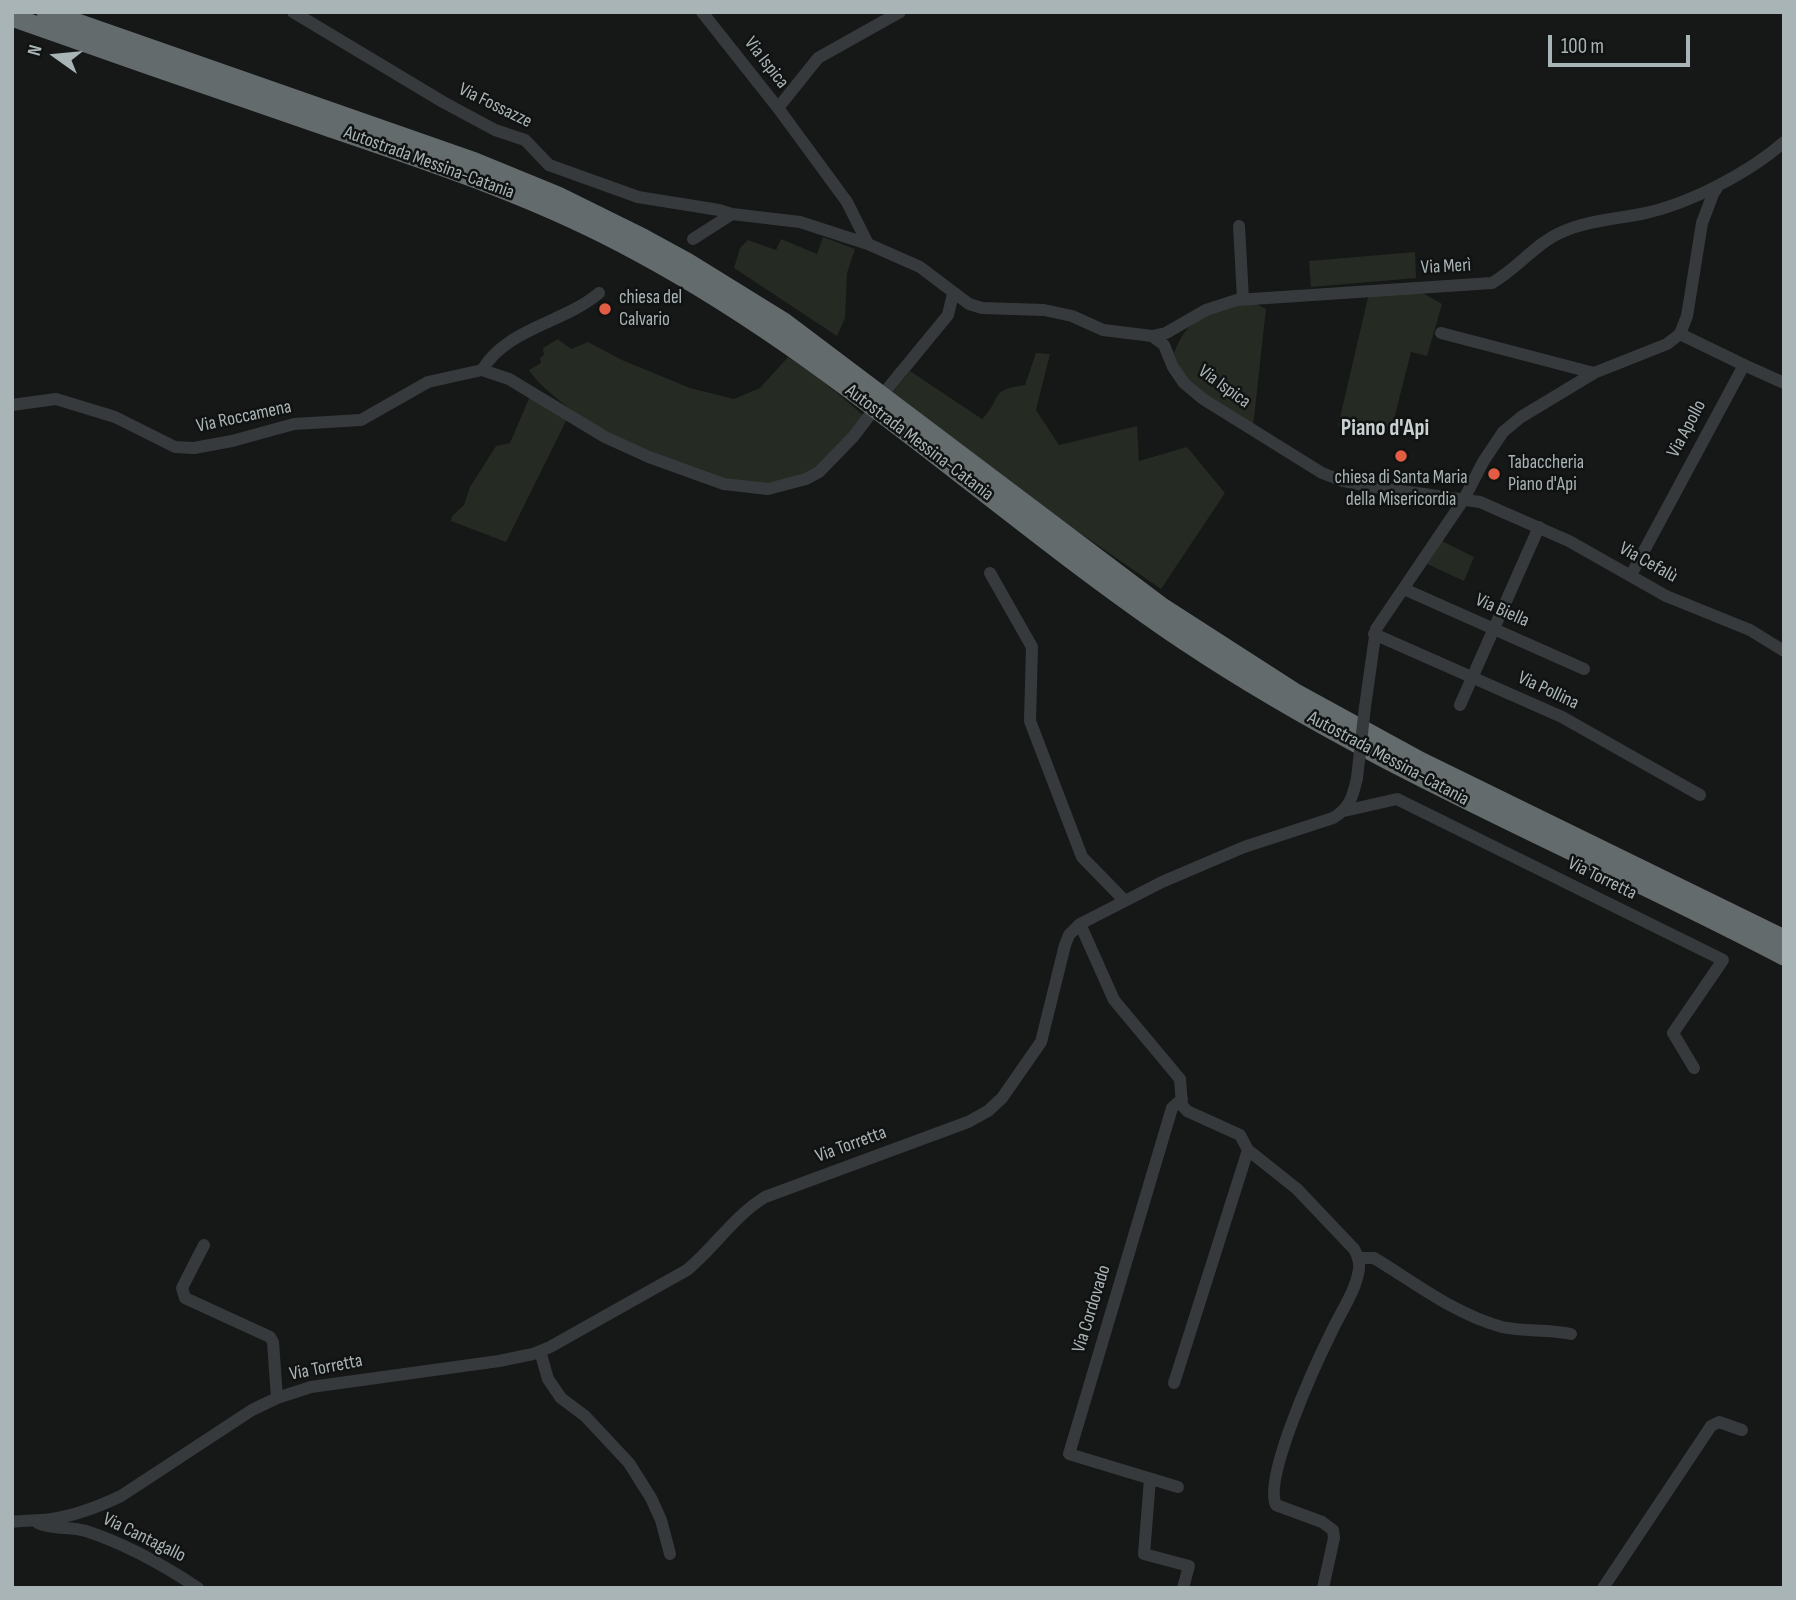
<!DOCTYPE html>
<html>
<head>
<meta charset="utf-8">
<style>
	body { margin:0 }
	#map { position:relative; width:1796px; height:1600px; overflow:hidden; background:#161717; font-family:"Sofia Sans Condensed",sans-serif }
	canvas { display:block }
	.frame { position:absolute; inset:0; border:14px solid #a9b4b6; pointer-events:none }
	.north { position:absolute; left:21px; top:21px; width:70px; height:70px; -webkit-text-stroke:5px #111212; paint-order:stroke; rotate:285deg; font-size:19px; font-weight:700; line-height:28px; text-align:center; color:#a9b4b6 }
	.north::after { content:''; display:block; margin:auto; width:24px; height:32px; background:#a9b4b6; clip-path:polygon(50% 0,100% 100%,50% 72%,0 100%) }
	.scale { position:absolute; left:1548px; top:35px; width:142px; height:32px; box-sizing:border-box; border:4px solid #a9b4b6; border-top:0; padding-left:9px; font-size:21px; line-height:24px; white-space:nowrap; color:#a9b4b6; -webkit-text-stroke:5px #111212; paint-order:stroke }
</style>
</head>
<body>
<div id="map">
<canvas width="1796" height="1600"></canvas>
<div class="frame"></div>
<div class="north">N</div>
<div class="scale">100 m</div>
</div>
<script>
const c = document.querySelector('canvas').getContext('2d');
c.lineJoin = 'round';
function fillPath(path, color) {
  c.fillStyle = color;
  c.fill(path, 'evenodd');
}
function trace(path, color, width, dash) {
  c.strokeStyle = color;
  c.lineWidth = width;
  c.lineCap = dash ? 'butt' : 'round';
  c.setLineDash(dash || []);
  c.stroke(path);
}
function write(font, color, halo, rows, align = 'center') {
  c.font = font + ' "Sofia Sans Condensed",sans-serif';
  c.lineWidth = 5;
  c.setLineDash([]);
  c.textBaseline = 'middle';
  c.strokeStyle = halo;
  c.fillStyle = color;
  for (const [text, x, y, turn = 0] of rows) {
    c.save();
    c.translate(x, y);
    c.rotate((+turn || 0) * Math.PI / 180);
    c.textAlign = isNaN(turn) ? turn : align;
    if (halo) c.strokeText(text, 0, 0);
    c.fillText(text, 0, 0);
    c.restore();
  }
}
fillPath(new Path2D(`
	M823,237L855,249L847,273L845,318L837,336L734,268L740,248L748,240L776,250L781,239L817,254Z
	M1415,252L1416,278L1311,287L1309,261Z
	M1419,291L1442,304L1427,356L1411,352L1391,431L1376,436L1338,426L1369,293Z
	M1254,303L1266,309L1253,427L1212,402L1183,377L1174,353C1189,312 1216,309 1254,303Z
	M558,339L571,349L588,342L622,360L690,388L734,399L760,388L788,357L819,378L863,415C845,439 823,471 793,479C777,483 755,486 739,482C725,479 712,473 698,468C647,451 597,432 555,397C545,388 536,381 529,370L541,363L540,358L544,355L543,348Z
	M1036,353L1050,354L1036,410L1059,445L1137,426L1139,461L1187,447L1225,493L1161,589L983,466L892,393L910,371L982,419C1003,398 988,390 1025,385Z
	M530,396L568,417L506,542L451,521L452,516L464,505L470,487L496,446L510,443Z
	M1442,541L1474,557L1464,581L1427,564Z`), '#252a22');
trace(new Path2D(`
	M293,12L443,102L495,130L525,140L549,165L638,197L719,210L732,214
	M702,12L778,108L847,202L868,244L920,267L969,304L982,308L1044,310L1072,316L1103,330L1152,336L1164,345L1173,367L1184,383L1203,399L1322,473L1343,481L1367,486L1480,502L1569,541L1666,596L1750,630L1784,651
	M778,108L818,58L900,12
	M1239,226L1243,299
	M693,239L732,214L800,222L868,244
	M1441,333L1594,373
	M1152,336L1166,333L1206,310L1237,300L1492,283C1517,269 1536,243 1562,232C1586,221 1615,219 1641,214C1687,205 1749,173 1784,142
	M1744,365L1784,383
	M482,370C507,328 564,323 599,293
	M888,388L948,315L953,294
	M12,405L56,399L115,417L175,447L194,448L232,441L294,424L361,420L428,382L482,370L509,379L605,437L649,457L724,484L768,489L806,479L819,472L853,437L869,416
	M990,573L1032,647L1030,721L1082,857L1125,901
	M1631,575L1744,365L1680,334
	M1404,589L1584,669
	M1374,634L1562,717L1700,795
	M1460,705L1539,527
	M1365,707L1376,629L1464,499L1483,462L1503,432L1521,417L1594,373L1667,344L1680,334L1687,316L1702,223L1713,194L1718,186
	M1344,811L1397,799L1723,960L1673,1033L1694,1068
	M1080,924L1114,1000L1180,1079L1182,1105L1187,1111L1240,1135L1248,1150L1297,1189L1354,1249C1358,1256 1360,1261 1359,1269C1356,1291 1340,1313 1331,1333C1316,1363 1263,1478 1276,1505L1322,1522L1333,1530L1334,1538L1323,1588
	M204,1245L182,1288L185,1298L270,1337L273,1342L277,1398
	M1359,1258H1374C1414,1282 1456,1315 1502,1327C1524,1332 1548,1329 1571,1334
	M540,1351L548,1379L561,1398L585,1416L629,1463L651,1498L661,1520L670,1554
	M1174,1383L1248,1150
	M1150,1479L1144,1554L1189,1566L1183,1588
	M1178,1487L1069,1454L1172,1108L1182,1099
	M12,1522C25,1520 39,1521 52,1519C77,1515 98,1507 121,1496L252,1410L277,1398L311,1387L499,1361L533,1354L550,1347L687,1270C715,1247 734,1216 765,1197L968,1122L988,1111L1002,1098L1041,1042L1065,945L1069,935L1080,924L1162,882L1244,847L1333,818C1350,808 1353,796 1357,778
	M38,1523C53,1530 70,1526 86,1531C123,1543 165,1566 198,1588
	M1603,1588L1711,1426L1719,1422L1742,1430`), '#373a3c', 12);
trace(new Path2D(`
	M46,12L475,162L558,196L643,238L687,262L784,322L1162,607L1294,692L1420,761L1784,939
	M12,17C117,54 223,91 328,127C434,163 540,198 638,252C836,358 998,515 1183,640C1374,768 1582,850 1784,956`), '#646b6d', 19);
trace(new Path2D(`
	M1357,778L1365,707`), '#373a3c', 12);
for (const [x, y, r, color] of [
	[605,309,7,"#e25d44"],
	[1401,456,7,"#e25d44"],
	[1494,474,7,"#e25d44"]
]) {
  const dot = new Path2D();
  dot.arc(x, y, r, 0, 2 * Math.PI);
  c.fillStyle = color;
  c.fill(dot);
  trace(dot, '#111212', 2.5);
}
write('19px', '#a9b4b6', '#111212', [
	["Via Ispica",766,63,52],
	["Via Fossazze",495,106,26],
	["Autostrada Messina-Catania",429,163,20],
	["Via Merì",1446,267,-3],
	["Via Ispica",1224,387,36],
	["Via Roccamena",244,417,-12],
	["Via Apollo",1687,429,-62],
	["Autostrada Messina-Catania",919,443,37],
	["Via Cefalù",1648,563,29],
	["Via Biella",1502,611,24],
	["Via Pollina",1548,691,25],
	["Autostrada Messina-Catania",1388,759,28],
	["Via Torretta",1602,879,26],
	["Via Torretta",851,1145,-20],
	["Via Cordovado",1092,1309,-73],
	["Via Torretta",326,1368,-11],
	["Via Cantagallo",144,1538,26]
]);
write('19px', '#a9b4b6', '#111212', [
	["chiesa del",619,298],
	["Calvario",619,320],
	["Tabaccheria",1508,463],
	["Piano d'Api",1508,485],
	["chiesa di Santa Maria",1401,478,"center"],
	["della Misericordia",1401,500,"center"]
], 'left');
write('bold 23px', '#c9d1d3', '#111212', [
	["Piano d'Api",1385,429]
]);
</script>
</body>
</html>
